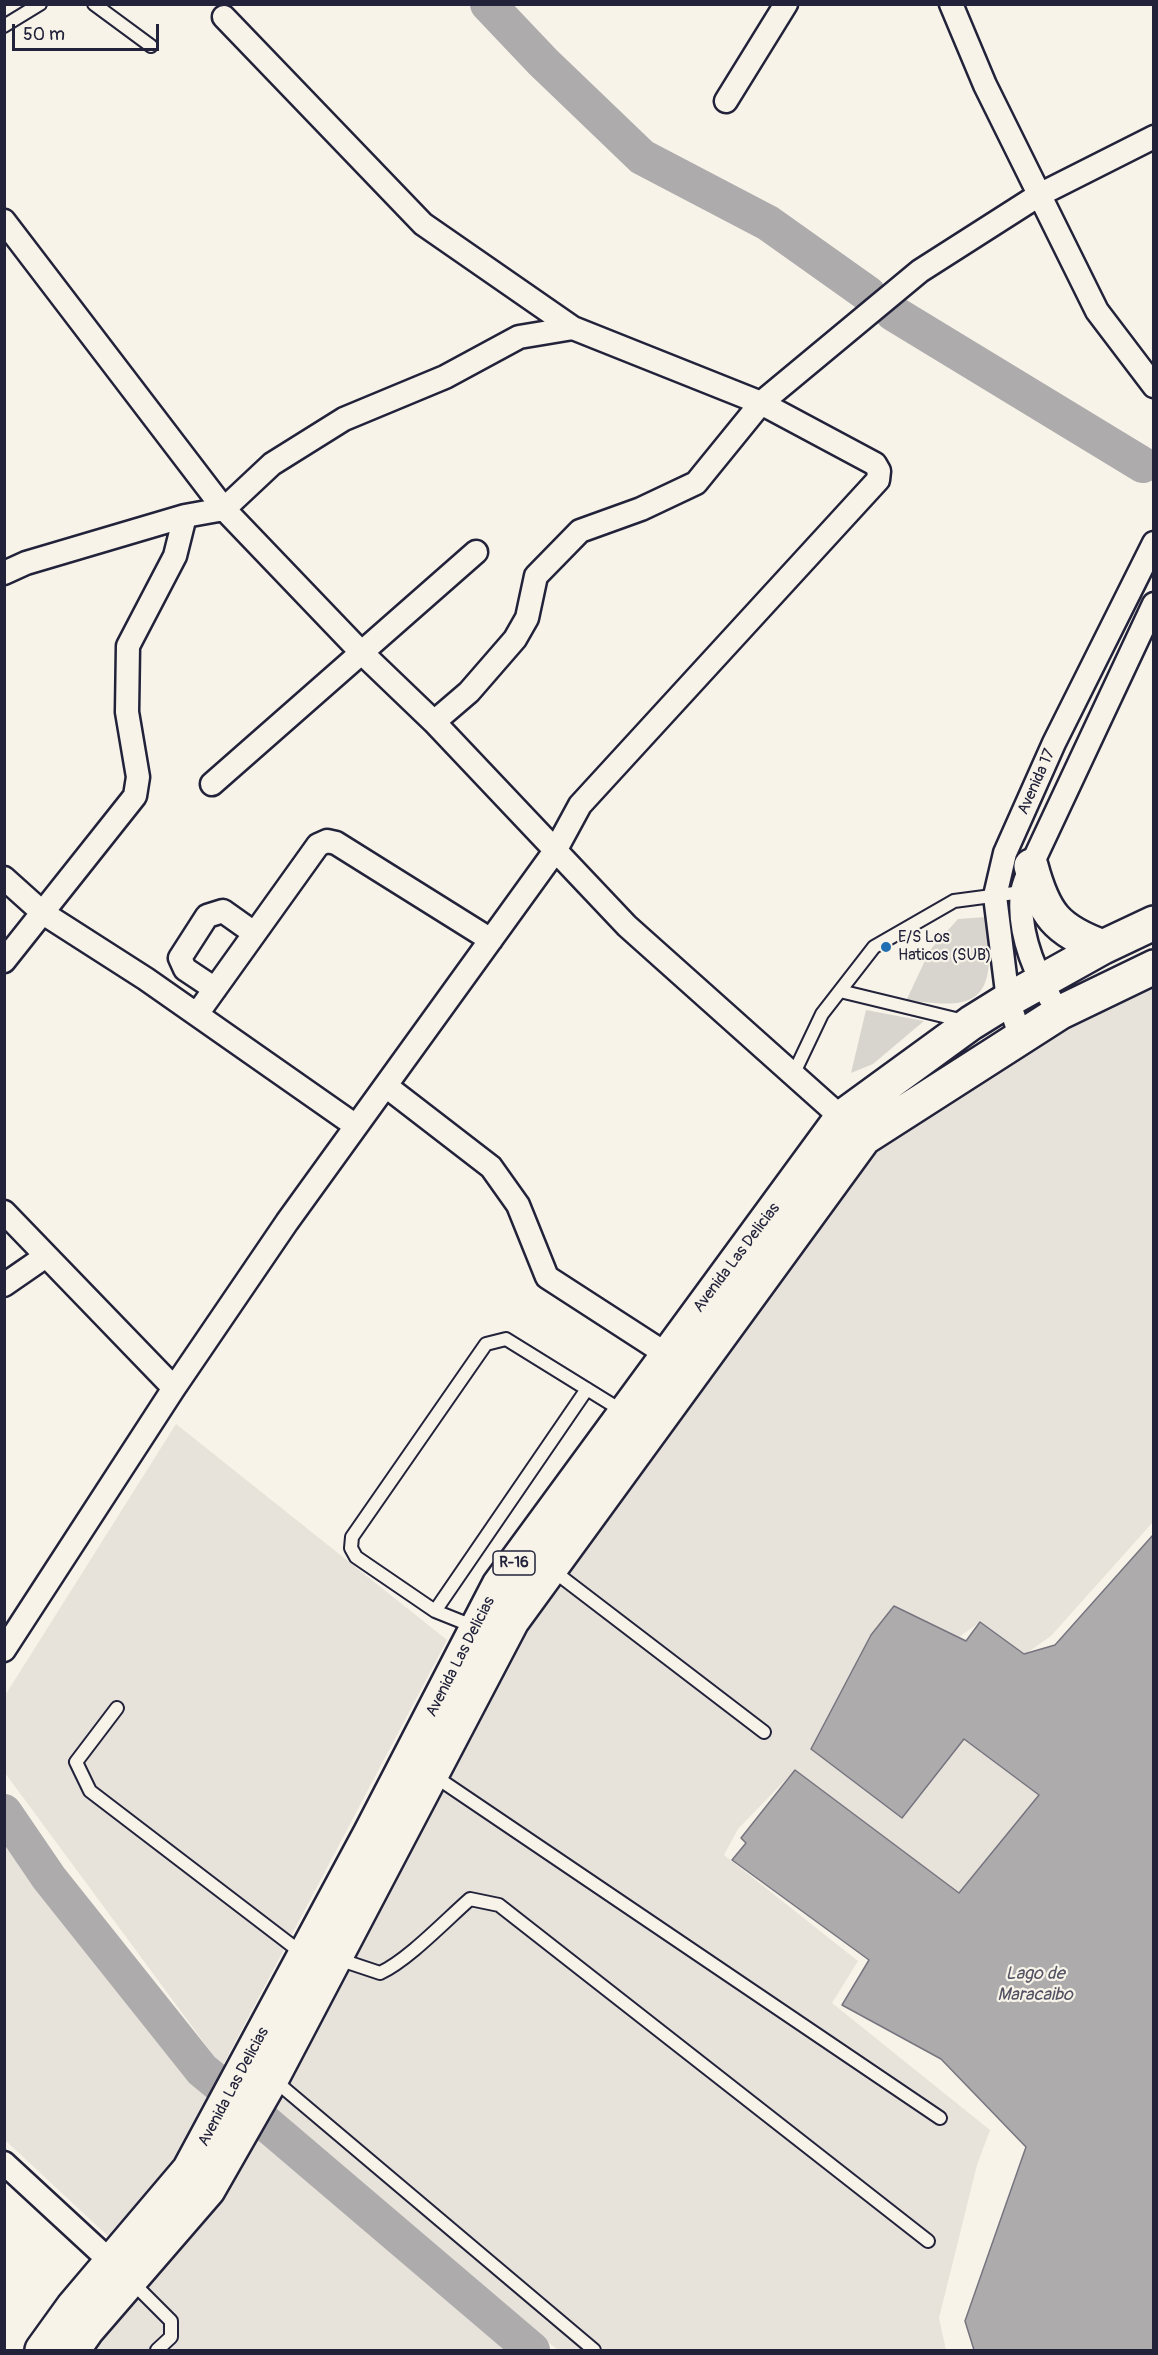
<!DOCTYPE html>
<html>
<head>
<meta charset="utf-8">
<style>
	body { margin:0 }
	#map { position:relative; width:1158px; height:2355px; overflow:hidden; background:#f7f3e8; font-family:Pangolin,sans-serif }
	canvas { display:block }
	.frame { position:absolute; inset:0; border:6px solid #22223b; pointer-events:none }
	.scale { position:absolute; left:12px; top:24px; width:147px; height:27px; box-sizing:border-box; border:3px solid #22223b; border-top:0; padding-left:8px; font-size:18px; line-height:21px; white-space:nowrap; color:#22223b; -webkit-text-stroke:4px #f7f3e8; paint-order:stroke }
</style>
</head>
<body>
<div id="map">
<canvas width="1158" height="2355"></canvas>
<div class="frame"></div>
<div class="scale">50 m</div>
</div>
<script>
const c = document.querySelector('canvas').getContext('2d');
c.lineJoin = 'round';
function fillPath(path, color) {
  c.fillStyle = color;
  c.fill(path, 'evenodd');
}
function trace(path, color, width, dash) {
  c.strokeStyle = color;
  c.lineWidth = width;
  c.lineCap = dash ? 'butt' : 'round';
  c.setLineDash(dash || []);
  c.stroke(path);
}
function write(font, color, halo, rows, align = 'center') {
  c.font = font + ' Pangolin,sans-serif';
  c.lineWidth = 4.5;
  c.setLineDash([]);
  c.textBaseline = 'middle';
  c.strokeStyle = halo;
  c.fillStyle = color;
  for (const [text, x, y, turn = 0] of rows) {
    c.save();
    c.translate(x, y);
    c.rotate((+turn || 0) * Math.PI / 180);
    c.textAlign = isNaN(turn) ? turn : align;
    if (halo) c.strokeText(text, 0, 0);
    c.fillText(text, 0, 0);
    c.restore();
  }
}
fillPath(new Path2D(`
	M1153,985V1522L1051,1636L1024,1655L980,1622L959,1637L894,1606L871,1635L811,1749L964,1739L1039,1795L959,1893L795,1770L738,1829L724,1855L858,1961L832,2003L990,2130L977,2165L939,2318L946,2350H558L271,2115L346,1979L508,1654L867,1155L1052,1034Z
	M176,1424L447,1640L222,2067L5,1773L4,1697Z
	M4,1843L207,2096L173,2159L110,2238L5,2140Z
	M254,2131L512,2350H89Z`), '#e7e3db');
fillPath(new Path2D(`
	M986,917C987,944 1000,994 962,1002C946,1006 923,1001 906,1001L930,950L958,919Z
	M866,1010L924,1021L873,1064L851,1073Z`), '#d8d5cf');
const water = new Path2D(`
	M1153,1535V2350H974L965,2321L1026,2147L941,2059L842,2005L869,1960L732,1860L746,1843L741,1838L795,1770L959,1893L1039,1795L964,1739L902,1818L811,1749L871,1635L894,1606L966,1641L980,1622L1024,1654L1055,1645Z`);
fillPath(water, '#aeabad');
trace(water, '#76747f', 1.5);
trace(new Path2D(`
	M488,4L543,62L642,157L768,223L868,294
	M893,313L1143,465
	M4,1812L49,1878L202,2070L219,2084
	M262,2120L532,2350`), '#aeabad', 36);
const lane = new Path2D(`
	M94,4L151,46
	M4,26L40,4
	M840,991L964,1021
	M793,1075L822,1014L874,947L954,901L1022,892
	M551,1569L764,1732
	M435,1611L587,1389
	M475,1627L435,1611L356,1557L351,1548L352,1537L486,1344L506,1339L624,1412
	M117,1708L76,1762L90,1791L303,1954
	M433,1775L940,2118
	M338,1959L380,1973C408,1960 445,1921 470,1899L499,1905L928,2241
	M273,2079L594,2350
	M131,2281L171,2321V2337L157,2350`);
const street = new Path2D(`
	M951,4L985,85L1097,311L1154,386
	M726,101L786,4
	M4,221L224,509L360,651L434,722L627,926L852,1127
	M4,573L26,563L185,516L224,509L272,464L344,419L445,377L519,337L573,328
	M434,722L469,692L515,639L527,618L536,576L580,531L641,509L696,483L761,403L920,271L1039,195L1154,137
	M212,784L476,552
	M4,878L43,913L146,979L356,1126
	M4,961L135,796L138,777L127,712L128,646L175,556L185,516
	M215,989L185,969L180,958L207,916L223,911L254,933
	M1059,1013C1037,978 1017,935 1022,893C1023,884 1028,875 1031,866L1154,604
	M197,1014L318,845L327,841L336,843L491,940
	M1021,1038L1008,1000L995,896L1005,853L1054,743L1154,543
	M386,1086L491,1167L518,1205L547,1277L666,1354
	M4,1212L174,1388
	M4,1285L46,1256
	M4,1650L174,1388L287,1222L555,851L580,805L878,480L879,471L875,464L761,403L573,328L423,224L224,17
	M4,2163L122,2272`);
const primary = new Path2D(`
	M1031,866C1044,914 1056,930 1103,947
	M42,2350L73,2307L189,2170L370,1834L499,1585L842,1117L971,1023L1008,1000L1103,947L1154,923
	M73,2350L87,2330L208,2190L272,2078L512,1621L864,1138L1059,1013L1154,967`);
trace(lane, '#22223b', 16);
trace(street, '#22223b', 27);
trace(primary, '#22223b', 38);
trace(lane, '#f7f3e8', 12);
trace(street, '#f7f3e8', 22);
trace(primary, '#f7f3e8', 33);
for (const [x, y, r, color] of [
	[886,947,6,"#1f6fb2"]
]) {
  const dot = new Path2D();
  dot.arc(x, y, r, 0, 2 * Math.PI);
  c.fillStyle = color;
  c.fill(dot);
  trace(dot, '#f7f3e8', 2);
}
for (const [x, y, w] of [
	[514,1563,42]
]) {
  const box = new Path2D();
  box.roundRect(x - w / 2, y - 12, w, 24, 4.5);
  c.fillStyle = '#f7f3e8';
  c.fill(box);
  trace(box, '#22223b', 1.5);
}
write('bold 15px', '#22223b', null, [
	["R-16",514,1563]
]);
write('16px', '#22223b', '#f7f3e8', [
	["Avenida 17",1037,782,-66],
	["Avenida Las Delicias",737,1258,-53],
	["Avenida Las Delicias",461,1657,-63],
	["Avenida Las Delicias",234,2087,-62]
]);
write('16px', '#22223b', '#f7f3e8', [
	["E/S Los",898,938],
	["Haticos (SUB)",898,956]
], 'left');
write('italic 18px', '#535263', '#f7f3e8', [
	["Lago de",1035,1974],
	["Maracaibo",1035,1995]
]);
</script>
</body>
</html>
